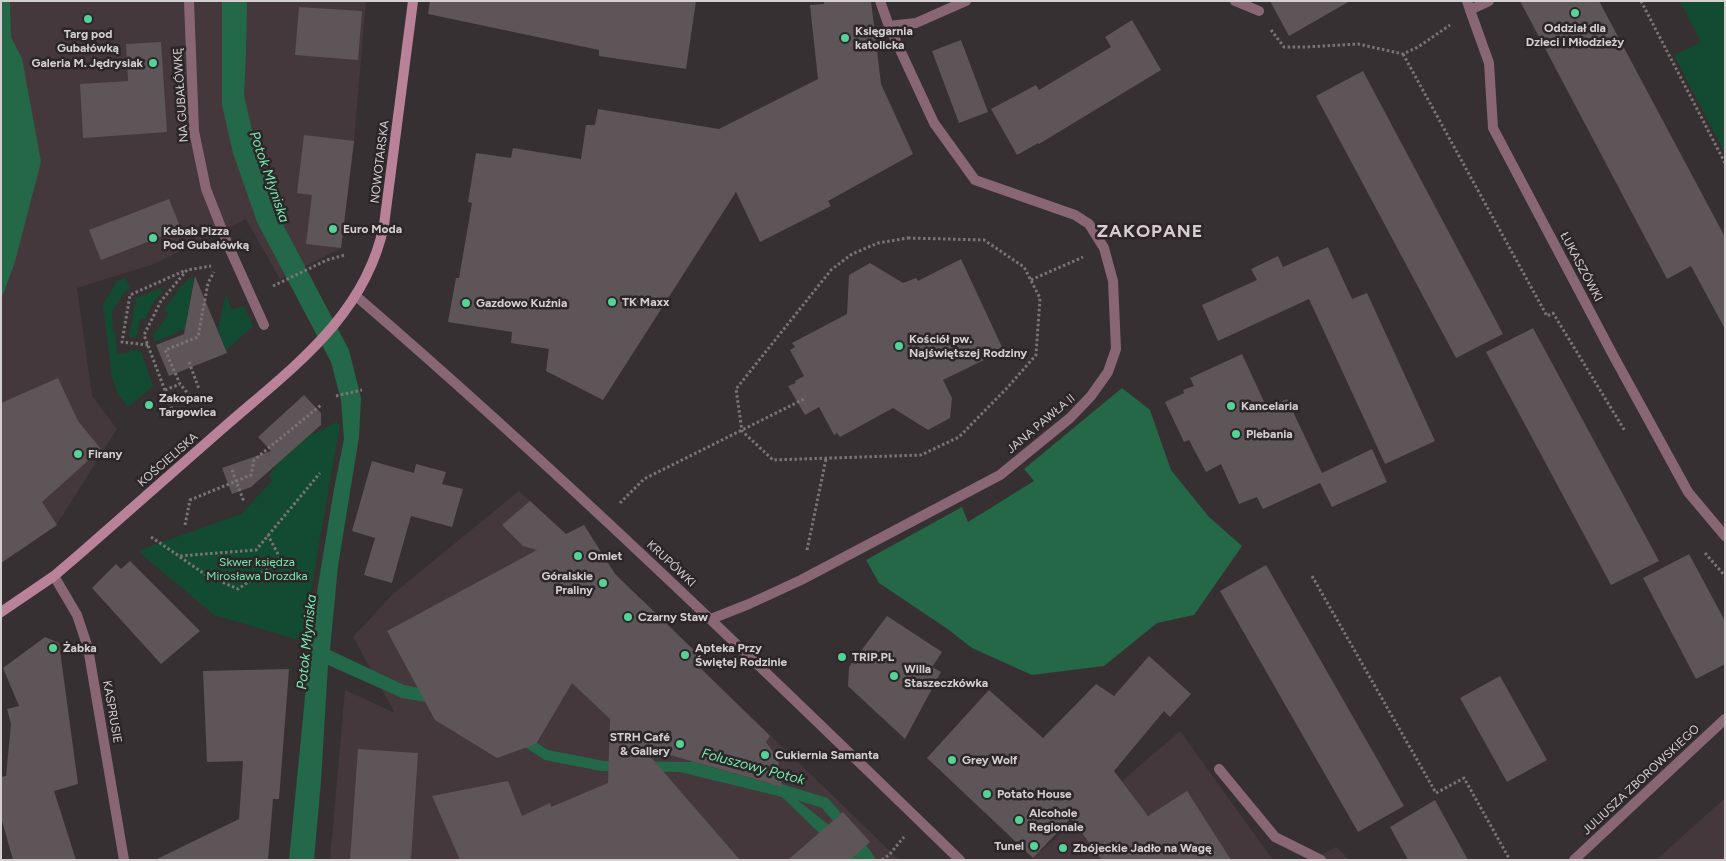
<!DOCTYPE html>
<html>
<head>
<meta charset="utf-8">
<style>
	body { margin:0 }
	#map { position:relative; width:1726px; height:861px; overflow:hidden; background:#373032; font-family:Figtree,sans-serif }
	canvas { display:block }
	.frame { position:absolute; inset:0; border:2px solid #d4d0d1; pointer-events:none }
</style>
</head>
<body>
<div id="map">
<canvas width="1726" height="861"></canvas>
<div class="frame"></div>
</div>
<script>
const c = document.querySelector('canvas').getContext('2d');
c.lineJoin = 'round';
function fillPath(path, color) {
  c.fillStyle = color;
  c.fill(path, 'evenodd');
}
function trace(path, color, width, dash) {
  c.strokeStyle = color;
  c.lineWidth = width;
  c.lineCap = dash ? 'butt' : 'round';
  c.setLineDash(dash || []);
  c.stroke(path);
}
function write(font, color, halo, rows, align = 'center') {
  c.font = font + ' Figtree,sans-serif';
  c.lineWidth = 5;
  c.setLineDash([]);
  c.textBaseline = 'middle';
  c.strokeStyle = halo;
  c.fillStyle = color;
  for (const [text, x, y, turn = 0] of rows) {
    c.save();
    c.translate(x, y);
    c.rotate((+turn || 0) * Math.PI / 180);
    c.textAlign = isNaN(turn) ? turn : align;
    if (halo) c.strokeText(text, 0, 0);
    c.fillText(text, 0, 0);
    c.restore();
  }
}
fillPath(new Path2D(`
	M10,1H366L354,141L341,248L280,279L246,219L154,264L77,288L92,396L117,429L57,524L18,552L1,523V300L14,265L22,58L11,37Z
	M519,491L566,534L584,525L615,574L701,657L699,666L899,860H330L345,690L395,713L353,637L394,593Z
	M1180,731L1273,860H1035L1033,858Z
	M1725,798V860H1656Z
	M1336,847L1350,860H1311Z`), '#45383c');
fillPath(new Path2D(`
	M1680,1H1725V153L1674,55L1701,42Z
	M126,278L130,289L124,292L112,312L113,331H115L117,354L129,353V350L141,351L153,386L128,407L118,394L112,377L103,305L117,281Z
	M190,278H194L185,329L155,342L153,334L159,328L168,314L164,310L182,285Z
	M161,288L162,293L151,305L146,318L140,319L136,338L129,337L136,298Z
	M226,293L231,310L244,306L253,326L226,350L218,329Z
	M334,423L340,424L302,641L214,615L139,552L148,547L241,514L272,481L269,475L280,461L312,433L314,434Z`), '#124b31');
fillPath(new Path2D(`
	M1,1H10L11,37L22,58L41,162L14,265L1,300Z
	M1122,388L1150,410L1171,470L1209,517L1242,546L1194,615L1157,623L1104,666L1032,675L972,648L949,630L879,583L866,560L962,507L968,522L1034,481L1024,469Z`), '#246848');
fillPath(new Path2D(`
	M222,1H247L246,53L244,95L254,139L277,213L349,350L361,398L359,437L338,566L330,650L404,685L467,698L548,750L604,761L694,762L781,787L873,860H847L782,797L680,772L601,771L545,760L464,708L402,698L328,665L321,781L314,860H289L313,616L334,489L344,439L341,400L331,362L257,222L233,153L222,105Z`), '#236848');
trace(new Path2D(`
	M773,787L825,803L837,817
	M862,849L870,860`), '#236848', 11);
fillPath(new Path2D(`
	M430,1H696L686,69L599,56V50L428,14Z
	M824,1H871L881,84L913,154L828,201L831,206L760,242L736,192L603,400L546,371L549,349L511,343L512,332L448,322L456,278H459L472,203L468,202L476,153L511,158L513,148L581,159L586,125H595L598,109L719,129L818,79L810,5L824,4Z
	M1270,1H1350L1289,36Z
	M1520,1H1599L1725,237V329L1691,266L1667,279Z
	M299,7L362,11L358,60L295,55Z
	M1132,20L1161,70L1039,144L1038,143L1017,155L991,109L1036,85L1039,90L1111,47L1105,37Z
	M961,40L988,112L959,123L932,51Z
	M161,42L167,132L83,138L80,84L128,81L126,44Z
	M1363,71L1503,334L1456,358L1316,96Z
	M304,135L354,141L341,248L306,244L312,195L297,193Z
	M169,199L181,229L101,260L89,230Z
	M1328,247L1352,299L1367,293L1435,441L1385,464L1309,299L1218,341L1202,305L1257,280L1251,269L1278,256L1283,267Z
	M961,259L1002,347L982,358L984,360L943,380L952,398L950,418L928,430L893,408L840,437L837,433L834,435L819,407L805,415L788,386L796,383L795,381L804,376L790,350L795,347L792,343L847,314L849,275L870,263L903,283L916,278L918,281Z
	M195,276L227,353L169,376L156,345L184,334Z
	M1533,328L1659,561L1611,585L1486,352Z
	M1242,354L1267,408L1287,399L1322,473L1372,449L1387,482L1332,507L1320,483L1263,509L1257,497L1239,504L1221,464L1206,472L1189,440L1184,442L1165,402L1184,393L1183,390L1194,386L1190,378Z
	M58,378L78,421L101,449L42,502L57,525L1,563V403Z
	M304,395L321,413V425L251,487L232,494L222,468L271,451L258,437Z
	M372,461L414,473L416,464L446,472L442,484L463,489L452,527L411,516L392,583L364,575L375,538L352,531Z
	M530,501L566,534L584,525L615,574L701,657L695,663L770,736L766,742L778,759L782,787L642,747L740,860H460L432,796L508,781L522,816L550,803L551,807L608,783L610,719L572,683L536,744L497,758L435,720L387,631L537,550L523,546L502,525Z
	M1689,554L1725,621V664L1696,679L1643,578Z
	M130,561L200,631L161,664L92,588L116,564L121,569Z
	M1266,565L1404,806L1358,832L1220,591Z
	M887,616L942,652L932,667L941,672L905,739L848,686L849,667Z
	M45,637L59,643L78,784L54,791L76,860H13L1,817V777L6,776L11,724L7,709L19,706L3,668Z
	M1149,656L1191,694L1170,717L1164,711L1114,771L1148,816L1187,791L1231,860H1102L1071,818L1033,858L927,758L989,690L1043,738L1096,684L1114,696Z
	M289,669L279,799H273L268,860H155L239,819L243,761L207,762L203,671Z
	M1500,676L1547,760L1507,782L1460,698Z
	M358,749L418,753L411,860H350Z
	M1435,800L1468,860H1408L1390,827Z
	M843,812L870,842L850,860H788Z`), '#5d5558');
trace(new Path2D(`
	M1641,1L1725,163
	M1271,30L1284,47H1306L1358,44L1403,54L1418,47L1450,25
	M1403,54L1547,316L1553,313L1625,431
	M908,238L984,240L1024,267L1040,298L1036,355L1006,389L959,437L921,455L773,460L742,431L736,389L831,270L852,254L878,243Z
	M1031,280L1083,257
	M273,286L327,260L345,255
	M148,345L122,342L130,295L186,270
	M189,362L199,389
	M165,390L180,384
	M190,396L180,384L165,350L198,337L208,283L214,272
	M336,396L362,390
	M172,409L144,335L161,301L187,270L211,266
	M232,470L244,502
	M620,503L644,479L804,399
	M185,525L190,500L251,475L254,460L321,405
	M151,537L179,556L256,550L320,473
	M807,550L826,459
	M1705,553L1725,576
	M180,557L206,575L238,589L281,560L268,535
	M1312,576L1436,793L1464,778L1510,860
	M882,860L889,855L904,837`), '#7a7475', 3, [2.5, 2.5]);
trace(new Path2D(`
	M1235,1L1259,11
	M1467,1L1470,10L1489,1
	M889,26L916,23L966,1
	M1219,769L1275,837L1321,860`), '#896673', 10);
trace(new Path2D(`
	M189,1L194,131L206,189L228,245L264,325
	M1470,10L1489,63L1493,128L1613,355L1688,492L1725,536
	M356,296C565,476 762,668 960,860
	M54,576L77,615L88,648L124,860
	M711,619L749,604L801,580L1000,475L1070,418L1091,396L1108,372L1116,349L1113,281L1104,248L1089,224L1075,215L975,180L934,123L889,26L880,1
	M1574,860L1725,719`), '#896673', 10);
trace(new Path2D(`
	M1,612L54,576L82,552C129,511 176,470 222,429C289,370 365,318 384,225L413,1`), '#ba8298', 10);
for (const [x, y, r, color] of [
	[1575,13,5,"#53d396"],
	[88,19,5,"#53d396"],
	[845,38,5,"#53d396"],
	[153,63,5,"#53d396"],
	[333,229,5,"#53d396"],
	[153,238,5,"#53d396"],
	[612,302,5,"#53d396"],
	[466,303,5,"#53d396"],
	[899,346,5,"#53d396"],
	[149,405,5,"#53d396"],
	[1231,406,5,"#53d396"],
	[1236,434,5,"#53d396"],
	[78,454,5,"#53d396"],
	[578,556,5,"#53d396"],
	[603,583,5,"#53d396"],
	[628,617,5,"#53d396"],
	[53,648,5,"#53d396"],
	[685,655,5,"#53d396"],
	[842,657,5,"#53d396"],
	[894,676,5,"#53d396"],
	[680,744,5,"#53d396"],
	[765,755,5,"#53d396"],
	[952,760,5,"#53d396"],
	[987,794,5,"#53d396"],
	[1019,820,5,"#53d396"],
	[1034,846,5,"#53d396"],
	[1063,848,5,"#53d396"]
]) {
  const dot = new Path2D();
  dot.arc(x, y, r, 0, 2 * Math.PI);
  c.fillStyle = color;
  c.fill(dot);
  trace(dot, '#2d2628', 2);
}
write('bold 12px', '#d4d0d1', '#2d2628', [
	["Oddział dla",1575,28,"center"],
	["Dzieci i Młodzieży",1575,42,"center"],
	["Księgarnia",855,31],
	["katolicka",855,45],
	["Targ pod",88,34,"center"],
	["Gubałówką",88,48,"center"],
	["Galeria M. Jędrysiak",143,63,"right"],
	["Euro Moda",343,229],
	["Kebab Pizza",163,231],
	["Pod Gubałówką",163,245],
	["TK Maxx",622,302],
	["Gazdowo Kuźnia",476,303],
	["Kościół pw.",909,339],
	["Najświętszej Rodziny",909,353],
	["Zakopane",159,398],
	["Targowica",159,412],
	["Kancelaria",1241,406],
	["Plebania",1246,434],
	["Firany",88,454],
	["Omlet",588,556],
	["Góralskie",593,576,"right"],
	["Praliny",593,590,"right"],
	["Czarny Staw",638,617],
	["Żabka",63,648],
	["Apteka Przy",695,648],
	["Świętej Rodzinie",695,662],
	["TRIP.PL",852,657],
	["Willa",904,669],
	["Staszeczkówka",904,683],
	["STRH Café",670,737,"right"],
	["& Gallery",670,751,"right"],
	["Cukiernia Samanta",775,755],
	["Grey Wolf",962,760],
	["Potato House",997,794],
	["Alcohole",1029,813],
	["Regionale",1029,827],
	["Tunel",1024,846,"right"],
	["Zbójeckie Jadło na Wagę",1073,848]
], 'left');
write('12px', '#d4d0d1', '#2d2628', [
	["NA GUBAŁÓWKĘ",181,95,-94],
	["NOWOTARSKA",380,162,-83],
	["ŁUKASZÓWKI",1581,267,62],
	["JANA PAWŁA II",1041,424,-40],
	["KOŚCIELISKA",168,460,-41],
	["KRUPÓWKI",671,564,43],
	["KASPRUSIE",112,712,80],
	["JULIUSZA ZBOROWSKIEGO",1641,780,-43]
]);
write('12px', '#75ecb0', '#2d2628', [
	["Skwer księdza",257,562],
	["Mirosława Drozdka",257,576]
]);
write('italic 14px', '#74ecb0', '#2d2628', [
	["Potok Młyniska",269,177,71],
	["Potok Młyniska",307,642,-84],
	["Foluszowy Potok",753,767,15]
]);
c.letterSpacing = '1px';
write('bold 18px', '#d6cdd0', '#2d2628', [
	["ZAKOPANE",1150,232]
]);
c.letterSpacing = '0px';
</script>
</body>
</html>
